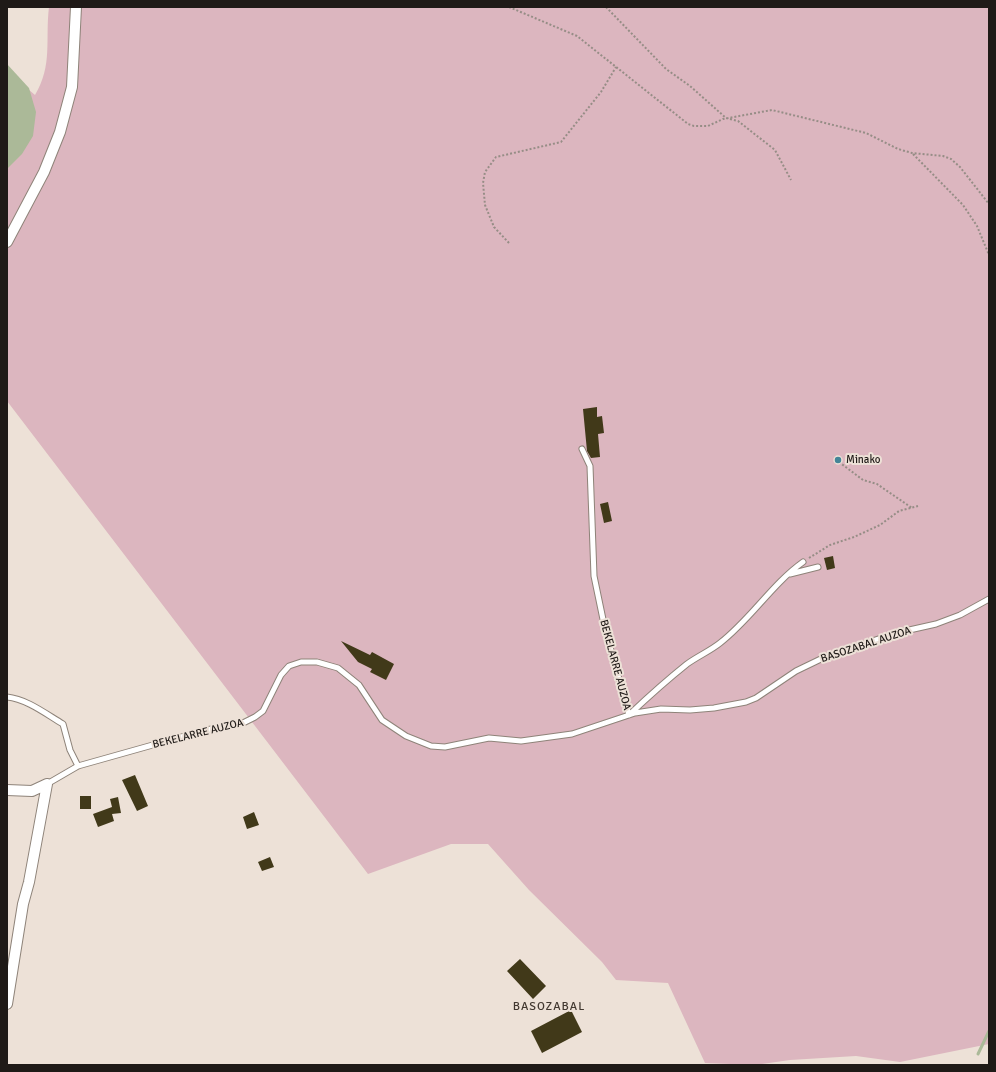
<!DOCTYPE html>
<html>
<head>
<meta charset="utf-8">
<style>
	body { margin:0 }
	#map { position:relative; width:996px; height:1072px; overflow:hidden; background:#ede1d7; font-family:Signika,sans-serif }
	canvas { display:block }
	.frame { position:absolute; inset:0; border:8px solid #1f1a17; pointer-events:none }
</style>
</head>
<body>
<div id="map">
<canvas width="996" height="1072"></canvas>
<div class="frame"></div>
</div>
<script>
const c = document.querySelector('canvas').getContext('2d');
c.lineJoin = 'round';
function fillPath(path, color) {
  c.fillStyle = color;
  c.fill(path, 'evenodd');
}
function trace(path, color, width, dash) {
  c.strokeStyle = color;
  c.lineWidth = width;
  c.lineCap = dash ? 'butt' : 'round';
  c.setLineDash(dash || []);
  c.stroke(path);
}
function write(font, color, halo, rows, align = 'center') {
  c.font = font + ' Signika,sans-serif';
  c.lineWidth = 4;
  c.setLineDash([]);
  c.textBaseline = 'middle';
  c.strokeStyle = halo;
  c.fillStyle = color;
  for (const [text, x, y, turn = 0] of rows) {
    c.save();
    c.translate(x, y);
    c.rotate((+turn || 0) * Math.PI / 180);
    c.textAlign = isNaN(turn) ? turn : align;
    if (halo) c.strokeText(text, 0, 0);
    c.fillText(text, 0, 0);
    c.restore();
  }
}
fillPath(new Path2D(`
	M49,7H989V1044L900,1062L856,1056L790,1060L755,1065L705,1063L668,983L616,980L602,962L529,890L488,844H451L368,874L7,401V67L14,77L35,95C53,65 45,40 49,7Z`), '#dcb6bf');
fillPath(new Path2D(`
	M7,64L29,88L36,112L33,136L22,154L7,169Z`), '#abb998');
trace(new Path2D(`
	M978,1054L989,1031`), '#abb998', 3);
fillPath(new Path2D(`
	M597,407V417L602,416L604,433L598,434L600,457L591,458L587,451L583,409Z
	M608,502L612,521L604,523L600,504Z
	M833,556L835,568L827,570L824,558Z
	M341,641L370,655L372,652L394,664L386,680L370,672L372,669L358,662Z
	M135,775L148,806L137,811L122,780Z
	M80,796H91V809H80Z
	M118,797L121,813L112,814L114,821L98,827L93,814L112,807L110,799Z
	M254,812L259,825L247,829L243,817Z
	M270,857L274,867L262,871L258,862Z
	M520,959L546,986L533,999L507,971Z
	M571,1010L582,1032L542,1053L531,1031Z`), '#413919');
const lane = new Path2D(`
	M582,449L590,466L594,576L605,629L629,715
	M790,574L818,567
	M7,697C27,699 46,714 63,724L70,750L78,766
	M630,714C648,697 667,680 687,664C698,656 710,651 720,643C751,619 772,584 803,562
	M47,784L78,766L206,730L243,723L255,717L263,711L281,675L289,666L301,662H317L338,668L359,685L382,720L406,736L431,746L445,747L489,738L521,741L572,734L635,713L661,709L690,710L714,708L746,702L756,698L796,671L825,657L896,633L936,624L960,615L989,599`);
const street = new Path2D(`
	M7,242L44,172L60,132L72,87L76,7
	M7,790L32,791L47,784
	M7,1004L23,904L29,882L47,784`);
trace(lane, '#8e8379', 7);
trace(street, '#8e8379', 12);
trace(new Path2D(`
	M509,7L577,36L688,124L694,126H708L723,119L772,110L866,133L898,149L912,153L943,156L951,159L960,167L989,204
	M606,7L666,69L690,86L726,118L738,121L775,150L791,180
	M913,154L963,205L977,226L989,255
	M509,243L494,227L485,205L483,183L485,172L496,157L561,142L601,92L616,67
	M839,462L863,480L877,484L912,508
	M809,558L830,545L854,537L880,525L899,511L918,506`), '#968d86', 2, [2, 2]);
trace(lane, '#fff', 5);
trace(street, '#fff', 10);
for (const [x, y, r, color] of [
	[838,460,4,"#448598"]
]) {
  const dot = new Path2D();
  dot.arc(x, y, r, 0, 2 * Math.PI);
  c.fillStyle = color;
  c.fill(dot);
  trace(dot, '#ede1d7', 1.5);
}
write('11px', '#1f1a17', '#ede1d7', [
	["Minako",846,460]
], 'left');
write('11px', '#1f1a17', '#ede1d7', [
	["BASOZABAL AUZOA",866,645,-18],
	["BEKELARRE AUZOA",615,665,75],
	["BEKELARRE AUZOA",198,734,-14]
]);
c.letterSpacing = '1px';
write('12px', '#423830', '#ede1d7', [
	["BASOZABAL",549,1007]
]);
c.letterSpacing = '0px';
</script>
</body>
</html>
